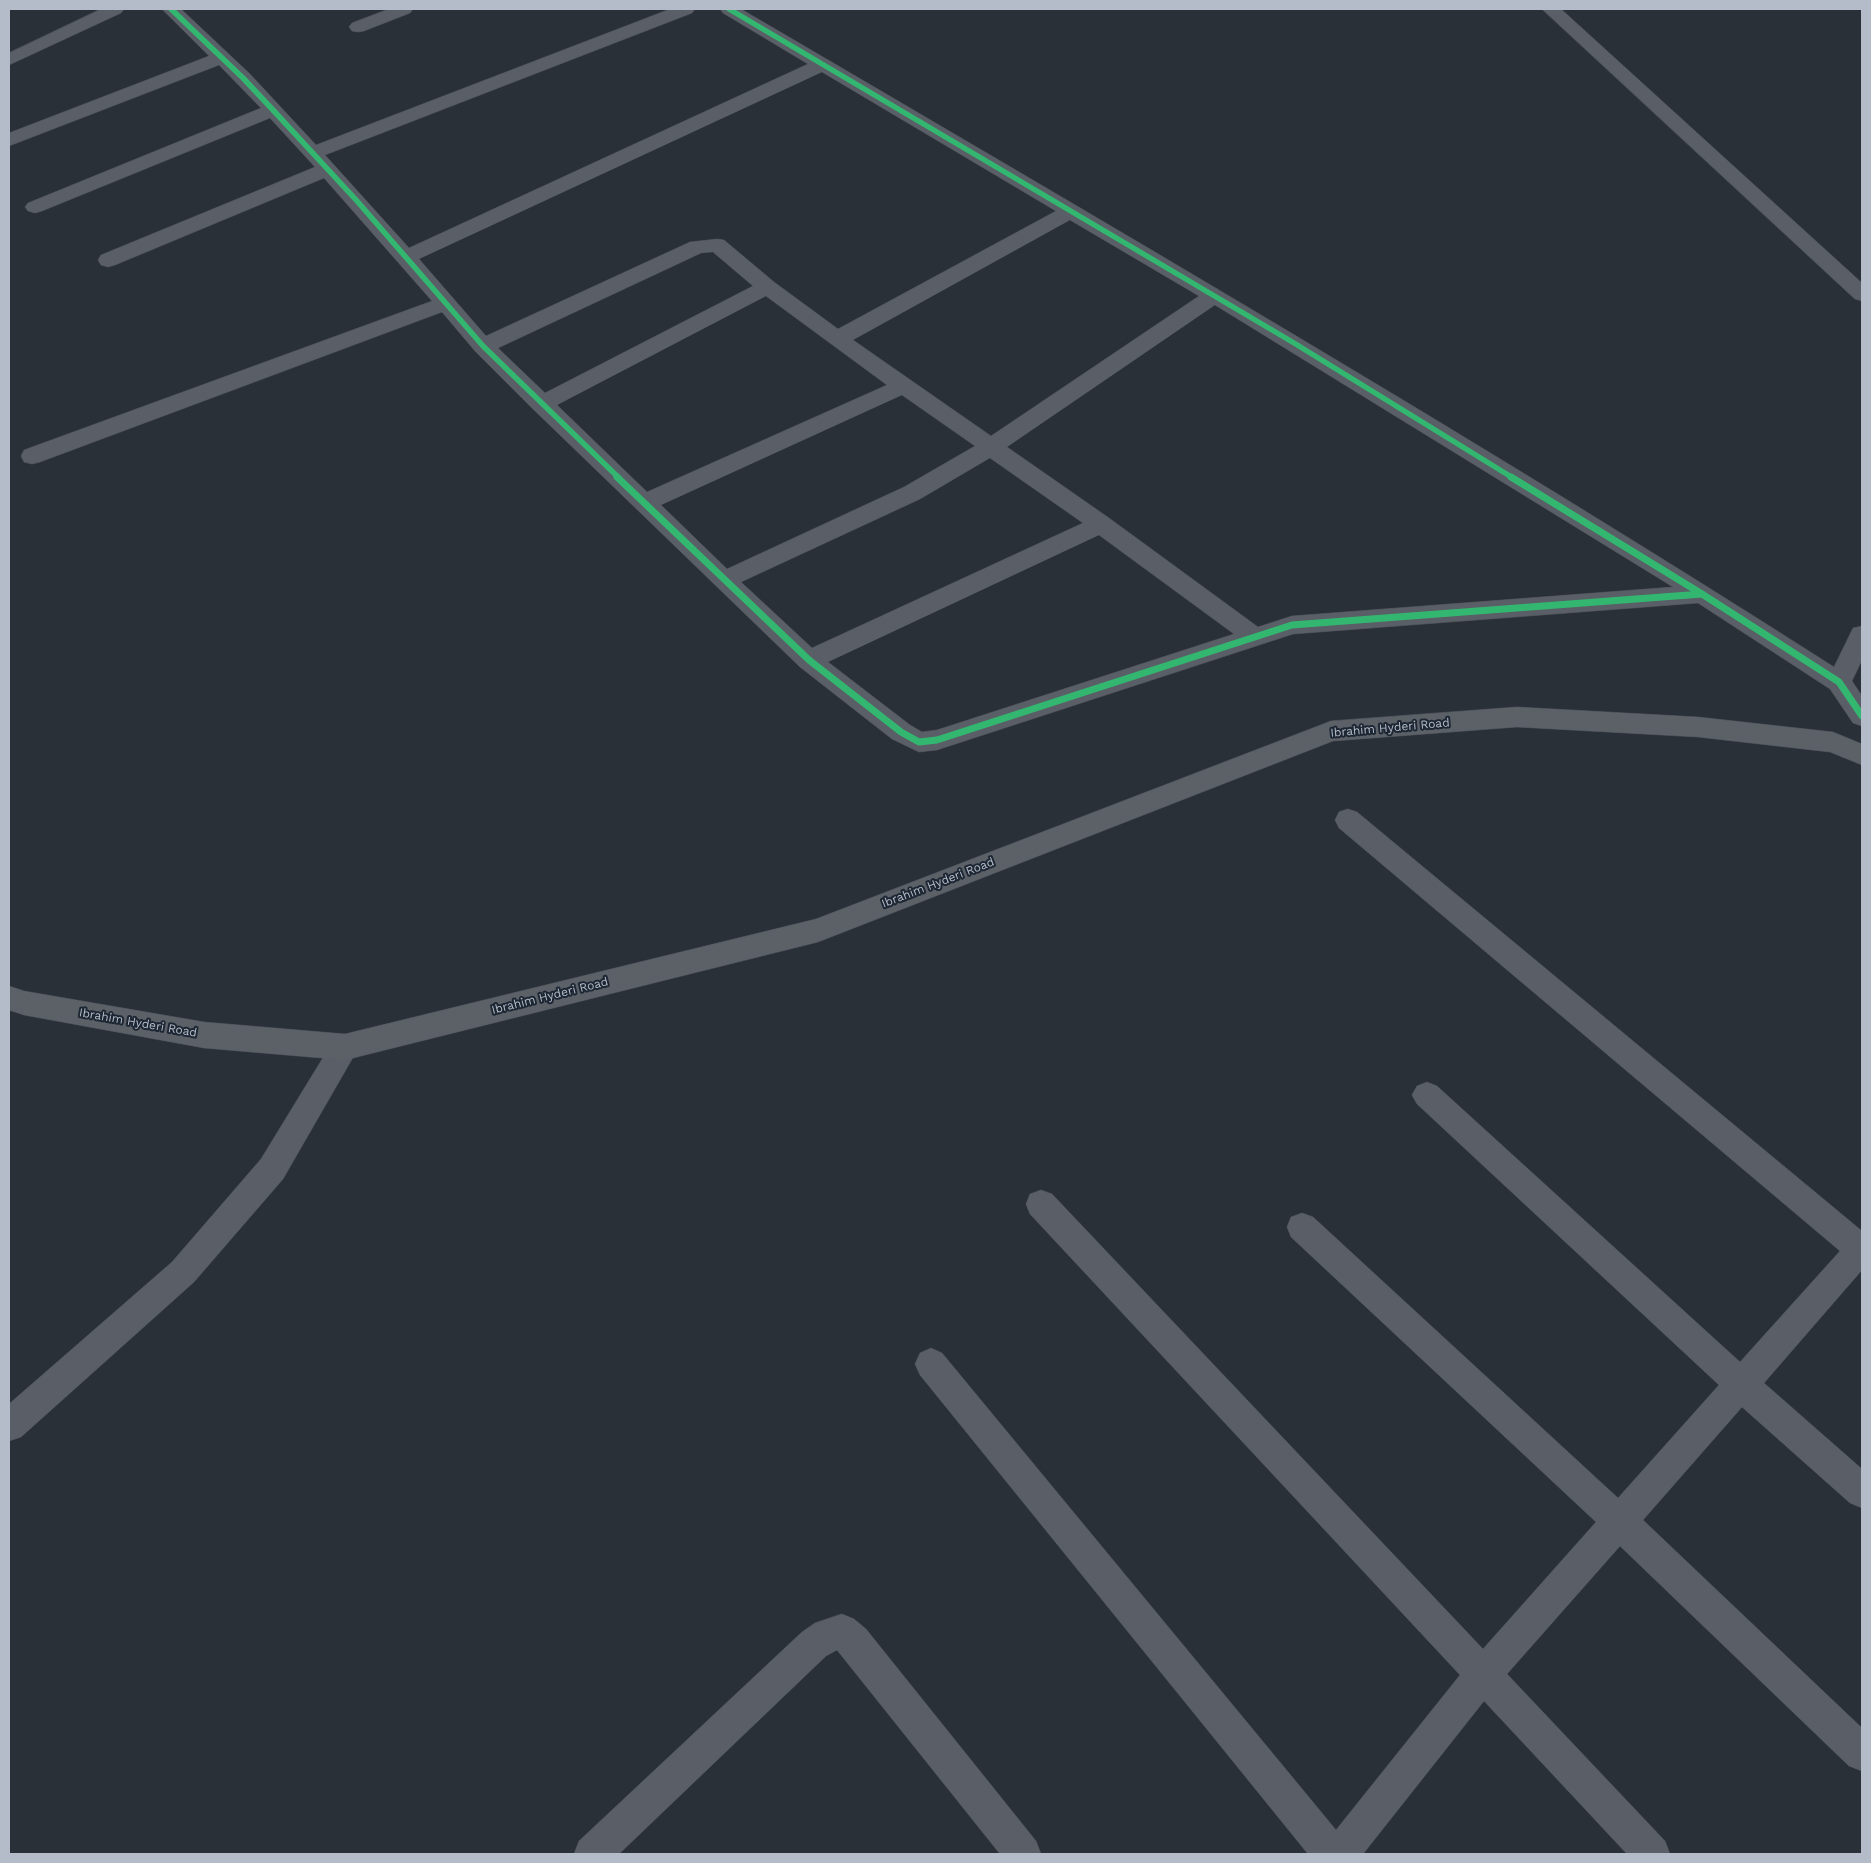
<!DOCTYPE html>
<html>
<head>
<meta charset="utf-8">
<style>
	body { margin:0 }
	#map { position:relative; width:1871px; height:1863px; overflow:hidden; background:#2a3038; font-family:"Work Sans",sans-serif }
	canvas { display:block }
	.frame { position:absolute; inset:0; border:10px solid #b4bcc9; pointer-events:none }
</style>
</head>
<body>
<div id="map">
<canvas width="1871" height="1863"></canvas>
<div class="frame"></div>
</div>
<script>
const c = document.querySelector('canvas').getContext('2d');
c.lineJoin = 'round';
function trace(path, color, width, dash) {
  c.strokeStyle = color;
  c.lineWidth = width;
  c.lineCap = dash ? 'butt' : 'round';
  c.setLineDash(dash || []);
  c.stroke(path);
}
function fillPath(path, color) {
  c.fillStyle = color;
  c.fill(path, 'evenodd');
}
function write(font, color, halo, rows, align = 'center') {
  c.font = font + ' "Work Sans",sans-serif';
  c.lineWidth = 4;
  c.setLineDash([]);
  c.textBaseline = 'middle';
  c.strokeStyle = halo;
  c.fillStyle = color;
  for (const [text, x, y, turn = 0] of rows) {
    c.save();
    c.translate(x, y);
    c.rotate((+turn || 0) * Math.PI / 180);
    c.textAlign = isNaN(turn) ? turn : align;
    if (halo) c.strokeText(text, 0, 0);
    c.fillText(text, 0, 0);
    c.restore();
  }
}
const minor = new Path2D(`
	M101,9H124L121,13L9,65V53Z
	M162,9H181L250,74L316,145L670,9H695L692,13L325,155L409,248L808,64L723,13L720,9H741C1108,224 1476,438 1834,667L1853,628L1862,626V660L1852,681L1862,696V726L1853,723L1830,689L1698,603L1293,634L937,750L919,752L892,739L800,667L533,409L475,351L442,312L40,462L32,464L24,462L21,456L24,450L432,301L324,178L115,265L108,267L101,265L98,260L101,255L315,167L270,118L42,211L35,213L28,211L25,207L28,203L261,108L219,65L9,146V133L209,56ZM822,72L1056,211L838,329L774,282L724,240L717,239L690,242L486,336L419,259ZM1070,220L1199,296L991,436L853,340ZM713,252L753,286L545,393L498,348L701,253ZM766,296L887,385L647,492L557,405ZM1215,305L1673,587L1292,616L1258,627L1109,518L1007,447ZM902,395L975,446L904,487L727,569L661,505ZM990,458L1083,523L812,648L741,582L920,499ZM1099,535L1234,634L937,730L922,732L910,725L828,662Z
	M389,9H413L410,13L364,31L358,32L352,31L349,27L352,23Z
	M1542,9H1561L1862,283V301L1855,299Z
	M1348,809L1357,812L1862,1231V1270L1764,1383L1862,1469V1508L1850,1503L1742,1407L1643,1520L1862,1728V1771L1849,1766L1620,1546L1507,1674L1665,1841L1670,1854H1627L1484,1701L1363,1854H1308L920,1375L915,1364L920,1353L931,1348L942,1353L1336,1830L1460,1675L1030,1214L1026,1204L1030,1194L1041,1190L1052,1194L1483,1649L1596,1522L1291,1237L1287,1227L1291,1217L1302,1213L1313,1217L1618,1498L1719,1385L1417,1104L1412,1095L1417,1086L1427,1082L1437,1086L1740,1362L1840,1251L1339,828L1335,820L1339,812Z
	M345,1034L355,1038L359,1047L283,1179L194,1282L21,1437L9,1441V1404L172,1262L261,1159L335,1038Z
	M842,1614L854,1619L866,1629L1036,1841L1041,1854H1000L837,1650L826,1656L619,1854H574L579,1841L802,1632L815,1623Z`);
const major = new Path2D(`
	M1517,707L1698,717L1833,732L1862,744V765L1830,752L1698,737L1517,727L1333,741L818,942L345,1060L204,1048L24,1015L9,1010V986L24,991L204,1022L345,1034L816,919L1331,721Z`);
trace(minor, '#484c53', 1);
trace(major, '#484c55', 1);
fillPath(minor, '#5a5e66');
fillPath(major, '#5c6168');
trace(new Path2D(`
	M171,9L243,78L273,110L357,201L483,346L619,478
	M729,9L1294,343L1513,478`), '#33b770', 5.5);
trace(new Path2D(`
	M617,477L809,660L901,732L919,742L937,740L1292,625L1702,594
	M1511,477L1702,594L1839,682L1862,716`), '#33b770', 7);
write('12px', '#b4bcc9', '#1d2633', [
	["Ibrahim Hyderi Road",1390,728,-5],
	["Ibrahim Hyderi Road",938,883,-21],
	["Ibrahim Hyderi Road",550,996,-14],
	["Ibrahim Hyderi Road",138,1023,10]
]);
</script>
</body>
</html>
